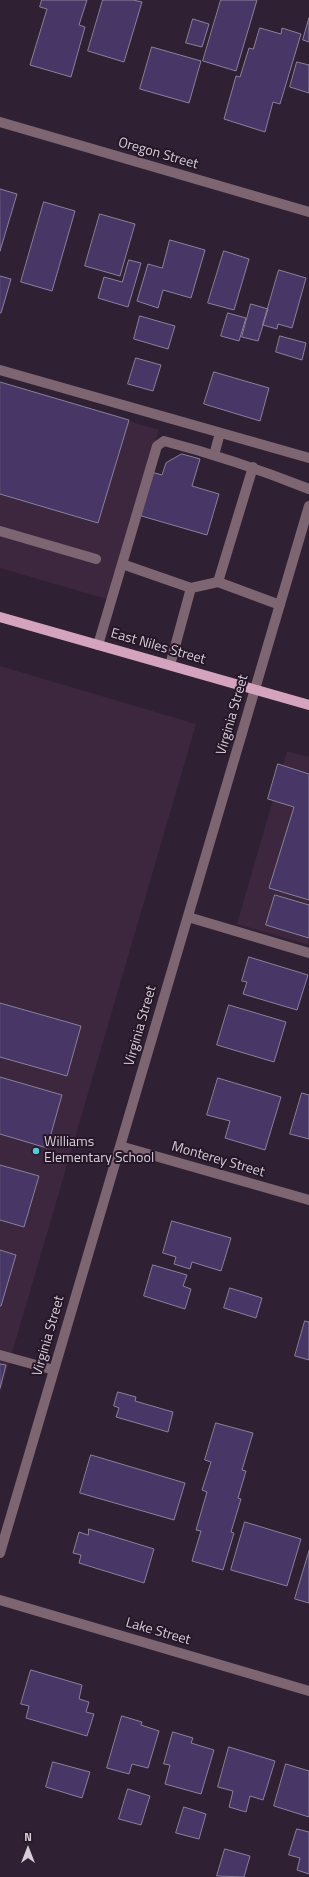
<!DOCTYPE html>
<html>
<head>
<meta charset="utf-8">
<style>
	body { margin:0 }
	#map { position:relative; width:309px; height:1877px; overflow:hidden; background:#302033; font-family:"Titillium Web",sans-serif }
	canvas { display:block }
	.north { position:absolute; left:8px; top:1829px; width:40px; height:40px; -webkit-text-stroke:3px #261728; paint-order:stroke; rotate:0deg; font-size:11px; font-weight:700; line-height:16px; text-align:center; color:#d8ceda }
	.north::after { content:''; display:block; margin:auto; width:14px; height:18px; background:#d8ceda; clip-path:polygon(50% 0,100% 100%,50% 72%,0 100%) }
</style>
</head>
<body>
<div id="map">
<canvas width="309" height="1877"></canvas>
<div class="north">N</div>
</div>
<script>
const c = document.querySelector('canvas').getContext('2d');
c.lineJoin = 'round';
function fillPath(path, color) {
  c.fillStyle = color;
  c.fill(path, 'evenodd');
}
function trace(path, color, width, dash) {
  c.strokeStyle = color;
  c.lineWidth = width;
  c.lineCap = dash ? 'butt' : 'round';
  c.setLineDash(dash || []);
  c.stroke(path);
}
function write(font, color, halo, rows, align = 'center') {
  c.font = font + ' "Titillium Web",sans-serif';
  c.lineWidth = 4;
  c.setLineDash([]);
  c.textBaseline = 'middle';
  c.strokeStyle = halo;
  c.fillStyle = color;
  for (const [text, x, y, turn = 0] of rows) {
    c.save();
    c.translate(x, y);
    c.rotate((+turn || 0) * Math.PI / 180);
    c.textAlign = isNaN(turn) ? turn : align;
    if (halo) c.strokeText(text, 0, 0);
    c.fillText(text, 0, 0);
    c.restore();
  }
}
fillPath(new Path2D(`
	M0,383L159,430L110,600L0,568Z
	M0,666L196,724L0,1394Z
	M287,751L309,757V945L237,924Z`), '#3c273f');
const building = new Path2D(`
	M42,0H87L79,25L85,27L71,77L30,65L47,9L40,7Z
	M103,0H133L142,2L124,62L88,51Z
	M221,0H257L236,71L203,61Z
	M309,18V42L303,40Z
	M193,19L209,24L202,47L186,43Z
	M260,28L281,34L282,28L301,34L280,104L273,102L265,132L224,119L236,76L240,77L249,48L253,49Z
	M152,47L201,61L189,103L140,89Z
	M297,62L309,65V93L290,87Z
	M0,189L17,194L0,251Z
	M44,202L75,211L52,291L21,282Z
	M100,214L135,224L120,276L85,266Z
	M170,240L205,250L191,298L163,290L158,308L137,301L148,264L162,268Z
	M224,251L249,259L234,310L208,303Z
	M129,260L141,263L128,307L98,298L104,277L122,282Z
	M279,270L306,278L292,328L278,324L277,329L263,325Z
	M0,276L11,279L1,313H0Z
	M251,304L268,309L258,341L242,337Z
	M228,313L246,318L239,341L221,336Z
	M140,316L175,326L168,349L134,339Z
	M280,336L306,343L302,360L276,352Z
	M136,358L161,365L153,391L128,384Z
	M214,372L269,388L260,421L204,404Z
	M0,382L129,420L98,523L0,494Z
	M182,454L200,459L192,486L219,494L207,535L138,515L151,472L162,475L166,463Z
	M278,764L309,774V900L269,888L294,807L268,799Z
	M275,895L309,905V938L266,925Z
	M249,957L308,975L297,1010L243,994L247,982L242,981Z
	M0,1003L81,1026L67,1076L0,1057Z
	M229,1005L286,1022L274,1062L217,1045Z
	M0,1077L62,1095L47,1148L0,1134Z
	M218,1078L281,1097L265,1150L225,1138L230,1121L207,1115Z
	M302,1093L309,1095V1139L290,1134Z
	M0,1165L39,1176L24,1227L0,1220Z
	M172,1221L231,1238L221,1271L192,1262L190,1269L174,1264L176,1257L163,1253Z
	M0,1250L16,1255L1,1306H0Z
	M153,1265L187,1275L183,1286L191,1289L185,1309L144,1296Z
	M230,1288L262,1298L256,1318L224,1308Z
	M305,1321L309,1322V1360L295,1356Z
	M0,1364L6,1365L0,1388Z
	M118,1392L136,1397L135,1401L173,1412L168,1432L116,1417L119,1408L114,1406Z
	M216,1423L253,1433L242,1470L246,1471L238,1498L241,1499L231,1532L234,1533L223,1570L192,1561L201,1531L196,1530L207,1492L202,1490L211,1462L205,1460Z
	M91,1455L185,1483L174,1520L80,1493Z
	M245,1522L301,1539L287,1586L231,1570Z
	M89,1529L154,1549L144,1583L79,1563L81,1555L73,1553L79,1532L88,1535Z
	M309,1551V1603L295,1599Z
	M31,1670L82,1685L79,1699L89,1702L86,1712L94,1714L87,1736L26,1718L29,1706L21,1704Z
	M122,1716L142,1722L141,1725L159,1731L148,1768L132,1764L129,1774L107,1768Z
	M173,1732L193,1738L191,1743L214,1750L201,1794L165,1784L170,1765L164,1764Z
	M229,1747L275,1761L263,1800L250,1796L246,1812L229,1807L233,1791L218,1787Z
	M53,1762L90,1772L82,1798L46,1787Z
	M286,1764L309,1771V1817L274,1806Z
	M128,1789L150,1796L141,1825L119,1819Z
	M184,1807L206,1814L199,1839L176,1833Z
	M297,1829L309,1832V1874L297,1870L300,1858L289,1855Z
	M225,1849L250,1856L244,1877L217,1876Z`);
fillPath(building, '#483766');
trace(building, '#89819b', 1);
trace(new Path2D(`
	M0,122L309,212
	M0,370L309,458
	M214,455L220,433
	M0,531L96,559
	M122,564L191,588L218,582L280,605
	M218,582L253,467
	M98,645L157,446L164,441C214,454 261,470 309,489
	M170,665L191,588
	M188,917L309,953
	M120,1146L309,1200
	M0,1355L54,1370
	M0,1553L309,506
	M0,1600L309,1691`), '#7d6572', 10);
trace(new Path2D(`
	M0,617L309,705`), '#d4a3bd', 10);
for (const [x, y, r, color] of [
	[36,1151,4,"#53cbdb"]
]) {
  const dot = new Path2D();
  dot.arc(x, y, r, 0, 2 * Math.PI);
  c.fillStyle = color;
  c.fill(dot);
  trace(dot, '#261728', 1.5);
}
write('14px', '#d8ceda', '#261728', [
	["Oregon Street",158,154,16],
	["East Niles Street",158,647,16],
	["Virginia Street",233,715,-74],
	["Virginia Street",141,1026,-74],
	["Monterey Street",218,1160,16],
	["Virginia Street",49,1336,-74],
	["Lake Street",158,1632,16]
]);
write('14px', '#d8ceda', '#261728', [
	["Williams",44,1143],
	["Elementary School",44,1159]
], 'left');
</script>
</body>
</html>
